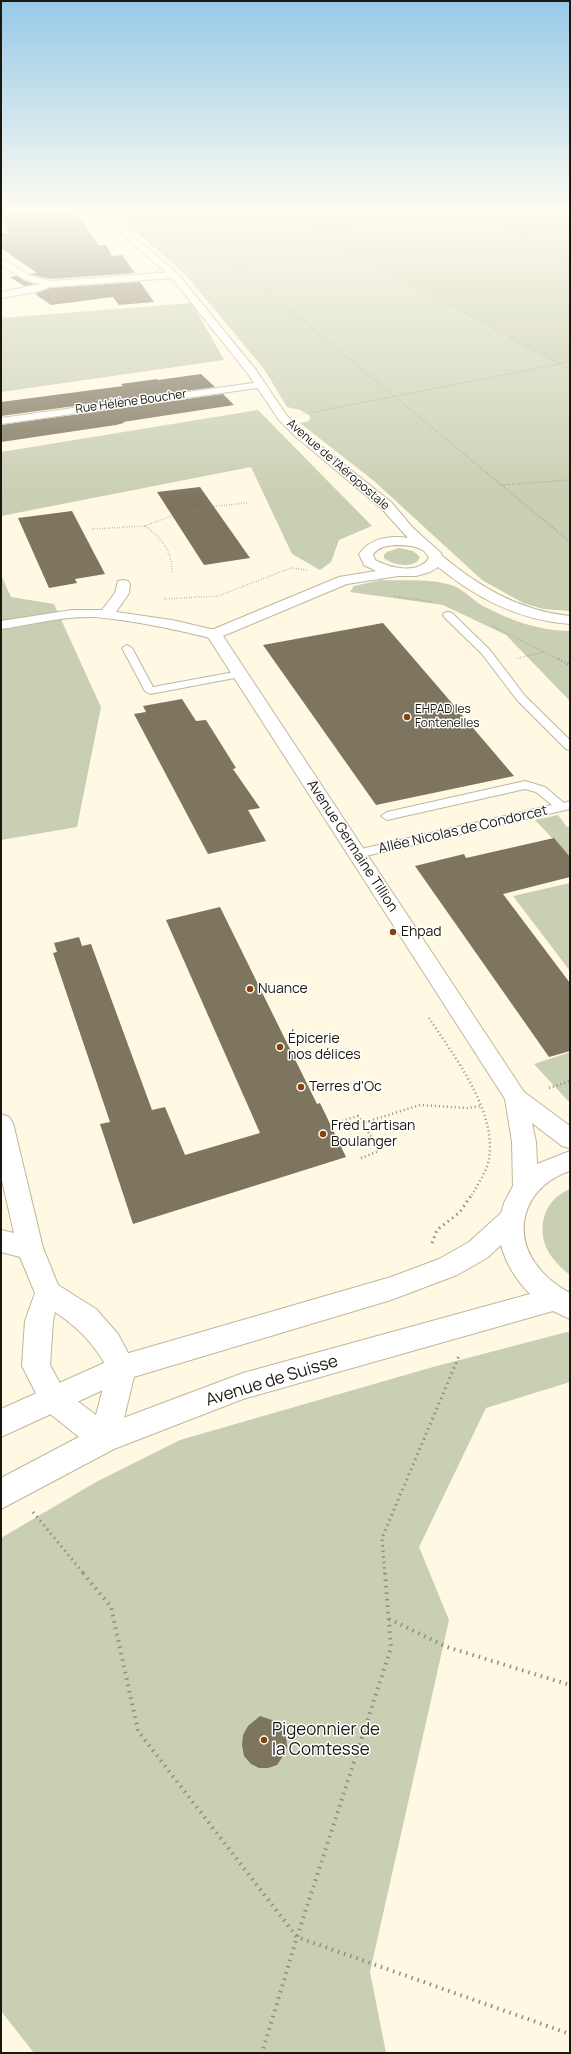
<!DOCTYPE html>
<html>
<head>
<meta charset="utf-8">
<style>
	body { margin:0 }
	#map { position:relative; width:571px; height:2054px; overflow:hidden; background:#fff8e3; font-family:Manrope,sans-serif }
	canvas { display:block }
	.frame { position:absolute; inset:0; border:2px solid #1a170d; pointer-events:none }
</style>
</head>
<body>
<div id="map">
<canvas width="571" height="2054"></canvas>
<div class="frame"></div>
</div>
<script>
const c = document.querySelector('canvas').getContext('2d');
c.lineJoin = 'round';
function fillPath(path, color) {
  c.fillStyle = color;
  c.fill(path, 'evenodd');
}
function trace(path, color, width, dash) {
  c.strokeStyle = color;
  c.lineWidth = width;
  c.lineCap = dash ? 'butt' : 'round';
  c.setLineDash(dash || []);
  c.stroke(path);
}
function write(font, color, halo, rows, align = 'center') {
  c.font = font + ' Manrope,sans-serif';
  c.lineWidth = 3;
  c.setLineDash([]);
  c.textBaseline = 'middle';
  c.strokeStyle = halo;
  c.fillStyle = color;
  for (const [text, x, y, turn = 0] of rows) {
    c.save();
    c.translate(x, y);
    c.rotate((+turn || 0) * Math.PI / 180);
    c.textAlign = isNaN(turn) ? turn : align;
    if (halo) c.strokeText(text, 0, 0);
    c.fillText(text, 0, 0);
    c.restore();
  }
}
fillPath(new Path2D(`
	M113,212H570V611L543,609L523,603L482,580L374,481L300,423L309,421L310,416L300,410L287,407L264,369L185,274Z
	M192,303L224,360L1,392V318Z
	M258,410L372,526L339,540L331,562L320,570L292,554L251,467L1,516V452Z
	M399,548L413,551L420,557C415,570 392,565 384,558V555L387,552Z
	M1,575L11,597L54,604L101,707L77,827L1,840Z
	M381,580C405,581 432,578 454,586C466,591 474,602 485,607C512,621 540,631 570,631V701L506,635L443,605L350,592L354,586Z
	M558,815L567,827L570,826V857L535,820Z
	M570,883V971L513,896Z
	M570,1052V1103L534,1064Z
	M570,1189V1275C565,1271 560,1267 556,1262C534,1239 539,1201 570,1189Z
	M567,1332L570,1333V1382L486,1408L419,1547L449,1620L370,1972L386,2053H34L1,2011V1538L96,1482L180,1440L433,1367Z`), '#c9cfb2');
fillPath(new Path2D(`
	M286,212H337L327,213L372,234L516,233L469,212H570V362L560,364L289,218Z`), '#c1c7a7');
fillPath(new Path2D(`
	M1,212H75L99,245H106L112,256L122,255L135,273L51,279L32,275L30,274L37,273L1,248V233H8Z
	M16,276L25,281L34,284L24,286L10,277Z
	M140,282L154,302L119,305L113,297L51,305L35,294L50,288Z
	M201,374L215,387L1,416V402L123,386L121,384L157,379L158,380Z
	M223,394L234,405L123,422L124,423L116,425L1,442V425Z
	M200,487L250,558L204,565L157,492Z
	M72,511L105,574L75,579L77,583L49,588L18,518Z
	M383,623L439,688L514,776L376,805L263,645Z
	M182,699L196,721L206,720L236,768L233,769L260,808L248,810L266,841L208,854L134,714L146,712L143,706Z
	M554,838L570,857V877L503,894L570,983V1051L549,1057L415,866L464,854L466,858Z
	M220,907L317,1104L320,1103L346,1157L133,1224L100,1124L110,1122L53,953L57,952L54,943L79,937L82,946L91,944L152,1110L165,1107L185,1155L260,1133L166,920Z
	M260,1716L275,1721L281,1727L286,1736L287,1747L283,1756L277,1765L268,1768H259L251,1764L244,1756L242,1745L243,1735L248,1726Z`), '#7d755d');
const service = new Path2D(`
	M448,612L452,613L490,650L525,696L570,740V750L566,749L517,700L482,654L444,617L443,615L444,613Z
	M127,645L132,648L153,687L240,671L245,674L240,677L150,694L145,691L122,648Z
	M525,781L545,787L564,803L570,801V809L357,858L351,854L357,850L552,805L536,792L525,789L387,820L381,816L387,812Z`);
const minor = new Path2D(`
	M1,258L31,276L51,281L174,272L178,275L174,278L50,287L36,292L1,298V292L41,284L25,280L1,265Z
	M260,382L265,385L264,387L1,424V418Z
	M436,554L441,555C479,587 520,611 570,616V624C516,620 472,596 431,561L429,558L431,555Z
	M123,580L128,581L130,584L129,593L116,612L172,620L219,631L222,634L219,637L214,639C174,629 133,620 93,617C63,616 30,625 1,629V621L72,610H102L115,593L118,581Z
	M1,1114L9,1117L13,1123L43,1248L58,1285L96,1309L118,1334L136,1368L119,1439L114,1449L104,1453L94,1449L44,1409L22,1366L25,1321L35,1293L20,1257L1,1252V1230L14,1233L1,1176ZM55,1312C80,1329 93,1343 108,1369L96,1415L64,1391L50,1365L53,1321Z`);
const tertiary = new Path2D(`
	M97,212H105L177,273L256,370L287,416L303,432L391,502L413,528L441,553L443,558L437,568L430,572L416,576H398L347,584L223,636L524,1092L570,1126V1148L562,1146L532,1123L536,1142L537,1164L570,1151V1171C529,1184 510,1226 535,1263C544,1276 557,1286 570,1293V1319L553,1311L243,1399L114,1449L1,1509V1478L94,1429L243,1373L530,1294C517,1281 506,1264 501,1245L487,1258L457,1275L391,1300L127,1379L1,1437V1409L122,1355L391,1277L439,1259L469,1242L501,1213L504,1203L513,1186L512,1142L505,1099L206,634L209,631L339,577L376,571L364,565L359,554C370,538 390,535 408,538L381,508L295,436L279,420L248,374L171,277ZM395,545C406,545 424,545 429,558C418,575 390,568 375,560L373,554C379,547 386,546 395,545Z`);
trace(service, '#bfb79d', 2);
trace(minor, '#bfb79d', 2);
trace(tertiary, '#bfb79d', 2);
trace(new Path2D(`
	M25,212L37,229L72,262
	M172,212L488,474
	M286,212L289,218L570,370
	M463,212L518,236
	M514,212L570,221
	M197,232L337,212
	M325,237H570
	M523,238L570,258
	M33,255L61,253
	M309,413L570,362`), '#938e7e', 1, [0.5, 1]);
trace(new Path2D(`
	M487,473L570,542
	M502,485L570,480
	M145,526C162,538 172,551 172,573
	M92,529L145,526L171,516L217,506L247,503
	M394,596L433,602
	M164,599L218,596L291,568L307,570
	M494,627L560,660
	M518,658L544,652`), '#938e7e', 1.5, [0.5, 2]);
trace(new Path2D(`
	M558,659L570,665`), '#938e7e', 2, [1, 2.5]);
trace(new Path2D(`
	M429,1018C454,1056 497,1111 489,1159C487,1171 478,1184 472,1195
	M549,1088L570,1081
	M342,1121L358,1116L363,1123L420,1105L468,1108L481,1106
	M361,1158L379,1151L363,1123`), '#938e7e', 2.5, [1, 3]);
trace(new Path2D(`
	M432,1243L437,1230L460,1212L472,1194
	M33,1512L84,1574
	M385,1574L382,1538L459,1356`), '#938e7e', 3, [1.5, 4]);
trace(new Path2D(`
	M83,1573L111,1607L138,1731L297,1937L262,2053
	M385,1573L391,1648L297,1937L570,2034
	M389,1619L447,1647L570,1685`), '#938e7e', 4, [1.5, 5]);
fillPath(service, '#fff');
fillPath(minor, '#fff');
fillPath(tertiary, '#fff');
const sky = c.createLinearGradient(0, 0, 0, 499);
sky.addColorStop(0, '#97c8e9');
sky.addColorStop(0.42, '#fffcf2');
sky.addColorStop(1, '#fffcf200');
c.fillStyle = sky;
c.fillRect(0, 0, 571, 499);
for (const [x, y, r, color] of [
	[407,717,4,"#85440d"],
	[393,932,4,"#85440d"],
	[250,989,4,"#85440d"],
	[280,1047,4,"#85440d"],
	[301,1087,4,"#85440d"],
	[323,1134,4,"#85440d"],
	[264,1740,4,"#85440d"]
]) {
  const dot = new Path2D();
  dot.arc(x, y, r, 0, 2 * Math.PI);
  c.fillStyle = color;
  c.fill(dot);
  trace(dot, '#fff', 1.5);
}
write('12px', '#1a170d', '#fff', [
	["Rue Hélène Boucher",131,402,-8],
	["Avenue de l'Aéropostale",338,465,41]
]);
write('12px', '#1a170d', '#fff', [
	["EHPAD les",415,710],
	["Fontenelles",415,724]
], 'left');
write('14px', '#1a170d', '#fff', [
	["Allée Nicolas de Condorcet",463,830,-13],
	["Avenue Germaine Tillion",352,846,57]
]);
write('14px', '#1a170d', '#fff', [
	["Ehpad",401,932],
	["Nuance",258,989],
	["Épicerie",288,1039],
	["nos délices",288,1055],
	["Terres d'Oc",309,1087],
	["Fred L'artisan",331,1126],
	["Boulanger",331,1142]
], 'left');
write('17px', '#1a170d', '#fff', [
	["Avenue de Suisse",272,1381,-17]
]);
write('17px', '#1a170d', '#fff', [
	["Pigeonnier de",272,1730],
	["la Comtesse",272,1750]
], 'left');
</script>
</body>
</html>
